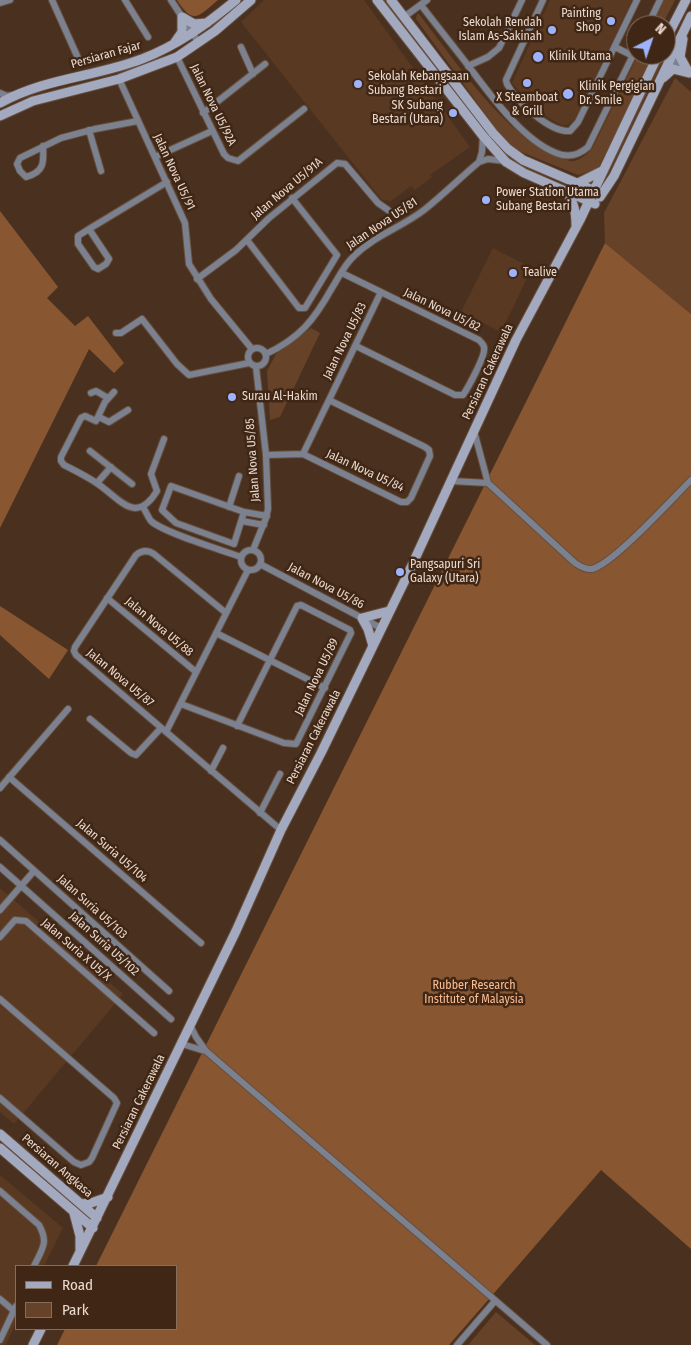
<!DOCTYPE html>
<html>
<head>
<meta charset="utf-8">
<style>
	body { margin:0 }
	#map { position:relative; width:691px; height:1345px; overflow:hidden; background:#4a311f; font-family:"Fira Sans Condensed",sans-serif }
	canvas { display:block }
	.legend { position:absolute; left:15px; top:1265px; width:162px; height:65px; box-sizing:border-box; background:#402715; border:1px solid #846f5f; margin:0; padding:6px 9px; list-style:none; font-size:15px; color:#ebdacf }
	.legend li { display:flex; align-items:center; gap:10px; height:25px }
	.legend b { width:25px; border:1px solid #846f5f }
	.north { position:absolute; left:626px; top:15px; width:50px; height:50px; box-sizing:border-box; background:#402715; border:1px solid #846f5f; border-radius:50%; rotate:41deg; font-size:14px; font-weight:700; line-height:20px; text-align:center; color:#ebdacf }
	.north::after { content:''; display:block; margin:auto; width:18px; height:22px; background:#9db4fd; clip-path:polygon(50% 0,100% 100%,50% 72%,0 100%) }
</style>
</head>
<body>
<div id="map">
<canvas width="691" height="1345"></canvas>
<ul class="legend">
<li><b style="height:6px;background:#a3aac0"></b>Road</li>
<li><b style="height:14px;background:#664228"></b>Park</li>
</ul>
<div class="north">N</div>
</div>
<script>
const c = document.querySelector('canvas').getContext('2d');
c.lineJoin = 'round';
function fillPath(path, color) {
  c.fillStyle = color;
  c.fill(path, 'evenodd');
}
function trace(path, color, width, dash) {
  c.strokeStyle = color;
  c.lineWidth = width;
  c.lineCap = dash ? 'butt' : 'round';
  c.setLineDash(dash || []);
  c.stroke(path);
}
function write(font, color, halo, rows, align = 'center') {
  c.font = font + ' "Fira Sans Condensed",sans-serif';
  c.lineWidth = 5;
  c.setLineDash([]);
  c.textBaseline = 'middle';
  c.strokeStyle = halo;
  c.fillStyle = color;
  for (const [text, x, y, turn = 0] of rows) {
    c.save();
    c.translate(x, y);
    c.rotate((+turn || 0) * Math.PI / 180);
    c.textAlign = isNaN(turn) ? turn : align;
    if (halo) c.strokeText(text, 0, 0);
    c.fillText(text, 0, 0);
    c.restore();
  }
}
fillPath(new Path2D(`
	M264,0H364L470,147L430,175L432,177L415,190L411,186L391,201L382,200L241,22Z
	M550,0H632L575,119L568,125H561L539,112L512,83Z
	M493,248L532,268L501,332L461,312Z
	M0,888L123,994L14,1124L0,1112Z
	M0,1175L63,1228L44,1266H16V1322L6,1345H0Z`), '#593922');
fillPath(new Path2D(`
	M383,0H386L479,121L477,123Z
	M664,0H675L662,25H652Z
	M417,14H419C455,60 504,136 559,157C562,158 566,160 570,161C579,162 590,153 594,145L638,55H651L646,72L599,167L595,170L578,175L514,149L497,130L416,19Z
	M661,59L663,60L608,175H606L605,174Z
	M675,78L691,92V314L605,243L604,213Z
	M482,125L501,148L520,164L585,191V192L519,165L508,158L480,127Z
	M311,328L320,333L280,417L270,420L267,371L276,354Z
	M496,1312L535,1345H468Z`), '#664228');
fillPath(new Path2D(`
	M177,0H218C199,16 193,26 177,0Z
	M0,211L58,287L47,298L75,326L88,316L124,363L114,373L89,349L0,528Z
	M605,243L691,314V1249L601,1170L449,1345H57L65,1329H176V1266H96Z
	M0,606L68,650L49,679L0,635Z`), '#885630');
const street = new Path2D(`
	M52,0L78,58
	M125,0L148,37
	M171,0L199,43
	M543,0L506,80L507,84C516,101 550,133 570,131L578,122L637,0
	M0,3L10,0
	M421,5C437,26 454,47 470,68C491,96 523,140 556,153C568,158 579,155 588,147L636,49
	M404,17L427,0
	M648,25L660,0
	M241,47L253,74
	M615,47L633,56
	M665,55L686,71
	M177,57L224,154L228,158L238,161L304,109
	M468,66L488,57L499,48L522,0
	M119,79L185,223L189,264L211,299L252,349
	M0,93L7,96L13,95
	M203,113L265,64
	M89,130L101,171
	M43,146C44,163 44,172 26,177L20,171L17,164L20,158L61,138L95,129L138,121
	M155,157L212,131
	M479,162L482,152L483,136
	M89,229L109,259L106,264L98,269L94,267L78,244V236L89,229L167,182
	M247,240L299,308H305L337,255L292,198
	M342,273L479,340C482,343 485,346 484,350C484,358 468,388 463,395H455L356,346
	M197,279L236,250L269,218L337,163L345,164L378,203L388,210
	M116,333H121L142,319L177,364L189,375L249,363
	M248 357a9 9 0 1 1 18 0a9 9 0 1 1-18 0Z
	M266,354C300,338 314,320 332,288C339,277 344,265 354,256C374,236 402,227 424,210C443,195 461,177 479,162L488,159L505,161
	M114,392L105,402L96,421L85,416L81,418L61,457V461L64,465C76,471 88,477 98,484C121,500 136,525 157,491L151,474L164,439
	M91,393L96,391L108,398
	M99,417L109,422L128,410
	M474,431L488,483L575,563C580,566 585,570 592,569C613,564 673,498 691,480
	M90,451L132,484
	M303,454L381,292
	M266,455L303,454L401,502H407L411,498L430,456L429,450L425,447L329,400
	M451,481L488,483
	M97,483L111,467
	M143,507C146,512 148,517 151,521C164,533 222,550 241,557
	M229,507L239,476
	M244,512L234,544L176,523L162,510L171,486L244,512L267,516
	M242,521L264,525
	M241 560a10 10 0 1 1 20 0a10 10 0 1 1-20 0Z
	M253,550L266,518L268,509L266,455L256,367
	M260,564L381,628
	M107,598L196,672
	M226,613L154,554C148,550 142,550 136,555L75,647L74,651L76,655L281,830
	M216,633L325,688
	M181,704L284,743L296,744L351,633L350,630L301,605L297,606L237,726
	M90,719L131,753L136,755L161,728
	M166,732L248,570
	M211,771L223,748
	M9,777L201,943
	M0,788L68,709
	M260,813L280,774
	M0,840L169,991
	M0,867L171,1019
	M0,910L34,871
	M0,937L15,920L26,921L154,1033
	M0,999L114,1098L117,1103L92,1158L89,1162L81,1165L74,1162L0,1098
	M190,1025L196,1037L206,1051L547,1345
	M182,1044L205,1051
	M0,1191L39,1225C49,1243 42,1249 34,1266
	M0,1299L14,1311
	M0,1340L16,1306
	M457,1345L495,1301`);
const secondary = new Path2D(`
	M377,0L483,136L506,162L524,173L595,204
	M391,0L493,133L508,149L523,160L602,194
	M182,17L194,24L207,23
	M666,39L686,0
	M683,39L680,57L689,73
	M175,42L182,32V17
	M663,78L673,69L689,73
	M0,103C45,78 95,77 142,59C178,45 207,24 236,0
	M0,116L33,101L119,79L177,57L215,31L251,0
	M578,183L602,171
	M566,191C574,203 576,211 576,226
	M600,197L614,176L691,16
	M373,646L368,629L362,618L389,611
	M0,1134L97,1218
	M0,1148L93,1228
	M81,1204L91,1203L108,1197
	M74,1213L80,1236V1249
	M73,1266L236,931L281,830L321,753L407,576L516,340L580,220L658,55
	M33,1345L41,1329`);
trace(street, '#674f3f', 8);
trace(secondary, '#674f3f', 11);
trace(street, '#7c818f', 6);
trace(secondary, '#a3aac0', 9);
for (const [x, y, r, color] of [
	[611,21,5,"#9db4fd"],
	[552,30,5,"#9db4fd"],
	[538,57,6,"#9db4fd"],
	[527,83,5,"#9db4fd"],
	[358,84,5,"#9db4fd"],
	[568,94,6,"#9db4fd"],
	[453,113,5,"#9db4fd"],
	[486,200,5,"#9db4fd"],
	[513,273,5,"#9db4fd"],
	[232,397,5,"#9db4fd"],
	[400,572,5,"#9db4fd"]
]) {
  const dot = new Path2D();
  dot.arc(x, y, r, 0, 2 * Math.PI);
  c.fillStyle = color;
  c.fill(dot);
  trace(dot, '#402715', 2);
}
write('12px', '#ebdacf', '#402715', [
	["Painting",601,14,"right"],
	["Shop",601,28,"right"],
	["Sekolah Rendah",542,23,"right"],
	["Islam As-Sakinah",542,37,"right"],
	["Klinik Utama",549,57],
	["Sekolah Kebangsaan",368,77],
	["Subang Bestari",368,91],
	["Klinik Pergigian",579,87],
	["Dr. Smile",579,101],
	["X Steamboat",527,98,"center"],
	["& Grill",527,112,"center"],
	["SK Subang",443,106,"right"],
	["Bestari (Utara)",443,120,"right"],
	["Power Station Utama",496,193],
	["Subang Bestari",496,207],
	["Tealive",523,273],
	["Surau Al-Hakim",242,397],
	["Pangsapuri Sri",410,565],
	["Galaxy (Utara)",410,579]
], 'left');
write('12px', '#ebdacf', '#402715', [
	["Persiaran Fajar",106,55,-16],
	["Jalan Nova U5/92A",213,105,64],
	["Jalan Nova U5/91",174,172,65],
	["Jalan Nova U5/91A",287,189,-40],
	["Jalan Nova U5/81",382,224,-34],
	["Jalan Nova U5/82",442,310,26],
	["Jalan Nova U5/83",345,341,-64],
	["Persiaran Cakerawala",488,372,-65],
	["Jalan Nova U5/85",253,460,-94],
	["Jalan Nova U5/84",365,471,25],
	["Jalan Nova U5/86",326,586,28],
	["Jalan Nova U5/88",159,627,40],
	["Jalan Nova U5/89",317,677,-64],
	["Jalan Nova U5/87",120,678,40],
	["Persiaran Cakerawala",314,737,-63],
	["Jalan Suria U5/104",112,851,41],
	["Jalan Suria U5/103",92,907,42],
	["Jalan Suria U5/102",104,944,42],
	["Jalan Suria X U5/X",76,950,41],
	["Persiaran Cakerawala",139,1102,-64],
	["Persiaran Angkasa",57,1166,41]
]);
write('12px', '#fcbd92', '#402715', [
	["Rubber Research",474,986],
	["Institute of Malaysia",474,1000]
]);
</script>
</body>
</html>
